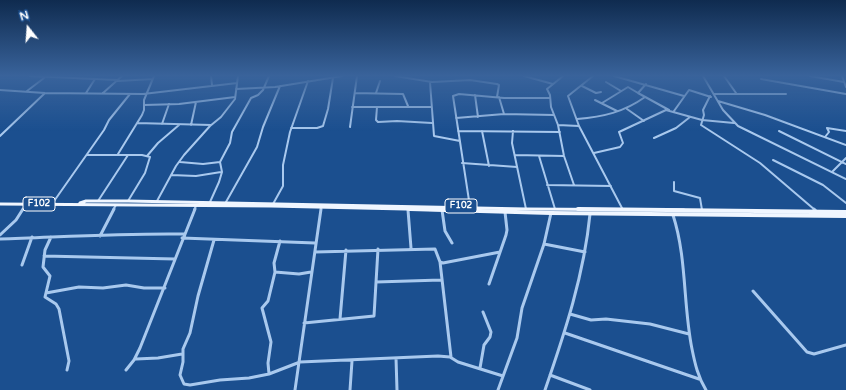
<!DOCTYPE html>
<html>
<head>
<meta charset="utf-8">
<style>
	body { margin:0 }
	#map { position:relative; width:846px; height:390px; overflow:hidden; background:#1b4f8f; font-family:"Varela Round",sans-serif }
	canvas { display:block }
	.north { position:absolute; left:8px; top:8px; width:40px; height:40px; -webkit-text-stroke:3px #1b4f8f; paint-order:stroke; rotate:343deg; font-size:11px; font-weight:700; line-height:16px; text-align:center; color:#fff }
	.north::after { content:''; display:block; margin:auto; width:14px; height:18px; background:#fff; clip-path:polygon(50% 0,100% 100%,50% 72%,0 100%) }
</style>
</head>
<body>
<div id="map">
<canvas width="846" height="390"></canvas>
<div class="north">N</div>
</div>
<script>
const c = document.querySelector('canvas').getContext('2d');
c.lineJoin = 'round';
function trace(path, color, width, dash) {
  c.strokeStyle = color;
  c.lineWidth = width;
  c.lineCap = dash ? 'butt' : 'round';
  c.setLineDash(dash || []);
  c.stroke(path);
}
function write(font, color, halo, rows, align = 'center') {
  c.font = font + ' "Varela Round",sans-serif';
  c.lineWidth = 3.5;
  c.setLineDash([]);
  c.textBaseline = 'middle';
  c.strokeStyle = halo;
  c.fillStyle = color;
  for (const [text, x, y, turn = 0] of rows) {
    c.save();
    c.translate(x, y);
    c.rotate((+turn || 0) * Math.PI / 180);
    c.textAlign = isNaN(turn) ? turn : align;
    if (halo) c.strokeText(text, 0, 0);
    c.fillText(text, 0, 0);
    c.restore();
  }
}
trace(new Path2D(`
	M30,76L118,80
	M211,76L212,85
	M395,76L432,82L470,80L497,84L499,85L497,97
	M524,76L553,84
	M563,76L547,89L550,95L551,107L558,125L564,156L574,185
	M593,76L568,96L579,126L623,210
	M614,76L684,96
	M703,76L723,110L738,126L846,179
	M724,76L736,93
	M810,76L844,82
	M842,76L846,87
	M761,79L846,94
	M117,81L153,79
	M430,82L434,136L460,141
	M606,82L621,91
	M646,84L638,93L669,110
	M582,86L596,93L601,92
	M236,89L275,87L342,76
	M0,90L45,93L143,94L237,83
	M27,91L44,78
	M86,93L95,79
	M103,93L122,76
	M355,93L403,94L408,106
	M376,93L380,81
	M714,94H786
	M475,95L478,117
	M710,96L703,110L704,115L701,125L760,163L815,210
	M499,97L504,114
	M595,100L617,111
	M718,101L765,115L846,145
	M602,103L628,87L638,93
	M144,105L179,104L235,97
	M352,107H431
	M377,107L376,120L378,122L397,121L432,123
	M627,109L644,121
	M674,111L689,90L711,97
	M456,118L504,114L554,115
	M577,119C603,117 624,112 645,97
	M137,123L211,125
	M162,124L169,104
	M191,125L196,102
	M558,125L579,126
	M350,127L357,76
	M291,128H317L323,126L328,109L333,78
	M458,131L560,132
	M482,131L489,166
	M513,131L512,143L526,209
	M779,131L846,164
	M0,136L45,93
	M825,137L829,132L827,128L846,131
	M654,138L676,128L690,117
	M594,153L620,147L623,143L619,132L666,110L702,120L734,123
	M118,154L142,115L144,110V100L154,76
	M87,155H142L150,157L145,173L128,201
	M515,155L564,156
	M147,156L158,143L179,125
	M539,156L555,209
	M773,160L823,185L846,203
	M180,162L203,164L220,162
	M462,163L517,167
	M832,172L846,158
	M171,175L196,176L221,172
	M674,182V191L700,198L702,210
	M547,185L611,186
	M98,201L128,155
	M157,201L176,166L184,155L210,126L221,117L235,99L238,76
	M210,202L219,182L222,172L220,162L230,143L232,132L251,98L258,95L263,90L269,76
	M226,202L257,147L263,127L280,86
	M52,204L104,130L109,120L130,94
	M273,204L283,186V165L290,132L308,81
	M470,207L453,96L459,94L504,98H550
	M23,210L27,204
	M113,210L116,205
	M194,210L196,206
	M321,210V208`), '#a9c9ee', 2);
trace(new Path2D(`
	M814,209L816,211
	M408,210L411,248
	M442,210L445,231L452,243
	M673,215C687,258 683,305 692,349C695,364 698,377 706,390
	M0,235L16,220L23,209
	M100,236L114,209
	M51,237L45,250L43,267L50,276L45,297L56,304L59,309L69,361L67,370
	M182,238L315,243
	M0,239C61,237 123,233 184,234
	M214,240L198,296L190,333L183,349V362L180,375L184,384L190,385L220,380L249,378L269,374L300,362L438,356L450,357L458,362L503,376
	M544,244L585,252
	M315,252L435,249L440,262L451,357
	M44,256L175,259
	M440,262L443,263L500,252
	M22,265L32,237
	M275,272L299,274L311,272
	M376,282L441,280
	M489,284L506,235L507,230L505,212
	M753,291L807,352L814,354L846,345
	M46,293L79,287L103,288L126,285L144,288H165
	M570,314L591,320L606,319L650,324L689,334
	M340,319L346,250
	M304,323L374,316L378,249
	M565,333L699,379
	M396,358L397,390
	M136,359L158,358L182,354
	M480,368L484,345L490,337L491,332L483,312
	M126,370L134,360L140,348L195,209
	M269,374L268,363L271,342L262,308L268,301L275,272L274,263L280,241
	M550,375L590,390
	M295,390L321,209
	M350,390L352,361
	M498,390L517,338L522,308L544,244L551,213
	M545,390C565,332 584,275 590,214`), '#a9c9ee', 3);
trace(new Path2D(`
	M80,203L86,201H128L526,209L684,210
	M0,204L271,206L450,210`), '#f0f6ff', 3);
trace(new Path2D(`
	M410,209L551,213L846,216
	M578,209L846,212`), '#f0f6ff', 4);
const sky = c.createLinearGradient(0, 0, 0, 131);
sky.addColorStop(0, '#0f2b4f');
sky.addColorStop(0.58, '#39639b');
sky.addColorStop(1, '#39639b00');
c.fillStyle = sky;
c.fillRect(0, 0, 846, 131);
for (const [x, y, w] of [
	[39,204,32],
	[461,206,32]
]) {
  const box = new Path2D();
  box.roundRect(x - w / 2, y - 7, w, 14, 3);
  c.fillStyle = '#1b4f8f';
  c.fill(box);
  trace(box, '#fff', 1);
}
write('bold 9px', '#fff', null, [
	["F102",39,204],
	["F102",461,206]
]);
</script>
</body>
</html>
